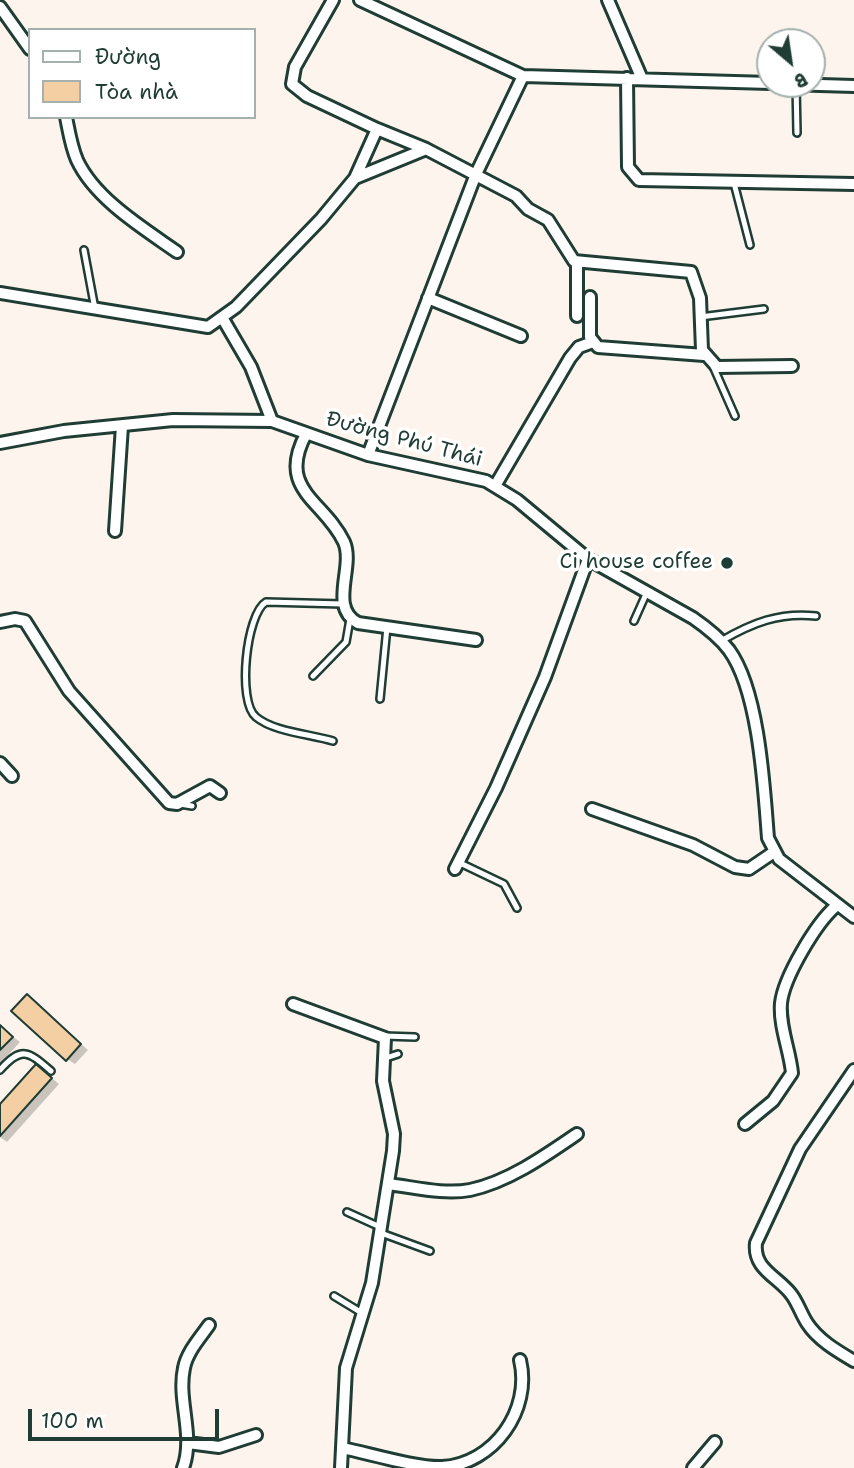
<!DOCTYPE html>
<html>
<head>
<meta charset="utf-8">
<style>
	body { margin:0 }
	#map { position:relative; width:854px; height:1468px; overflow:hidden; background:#fdf5ed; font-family:"Shantell Sans",sans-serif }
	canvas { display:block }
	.legend { position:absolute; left:28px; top:28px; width:228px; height:91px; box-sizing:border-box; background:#fff; border:2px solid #a5b1ae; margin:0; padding:9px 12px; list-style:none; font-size:21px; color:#1f3d34 }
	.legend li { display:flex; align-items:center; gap:14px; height:35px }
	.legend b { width:35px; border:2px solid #a5b1ae }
	.north { position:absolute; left:756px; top:28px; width:70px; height:70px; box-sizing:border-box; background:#fff; border:2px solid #a5b1ae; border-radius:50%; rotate:151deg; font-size:19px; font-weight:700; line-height:28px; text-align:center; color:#1f3d34 }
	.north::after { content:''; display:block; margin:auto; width:24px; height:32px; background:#1f3d34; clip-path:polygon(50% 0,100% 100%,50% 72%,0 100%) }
	.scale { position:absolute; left:28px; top:1409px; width:191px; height:32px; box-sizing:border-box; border:4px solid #1f3d34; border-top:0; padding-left:9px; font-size:21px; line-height:24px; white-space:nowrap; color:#1f3d34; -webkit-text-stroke:5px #fff; paint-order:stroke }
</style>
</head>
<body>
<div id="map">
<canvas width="854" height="1468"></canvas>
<ul class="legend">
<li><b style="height:9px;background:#fff"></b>Đường</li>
<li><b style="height:19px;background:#f3cfa3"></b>Tòa nhà</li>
</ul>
<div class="north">B</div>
<div class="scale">100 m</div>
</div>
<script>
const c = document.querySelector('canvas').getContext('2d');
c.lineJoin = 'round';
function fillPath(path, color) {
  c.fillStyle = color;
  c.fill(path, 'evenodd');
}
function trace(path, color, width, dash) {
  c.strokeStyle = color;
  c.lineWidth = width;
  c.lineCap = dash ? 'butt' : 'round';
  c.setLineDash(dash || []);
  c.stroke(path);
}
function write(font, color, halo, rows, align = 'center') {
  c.font = font + ' "Shantell Sans",sans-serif';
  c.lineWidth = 7;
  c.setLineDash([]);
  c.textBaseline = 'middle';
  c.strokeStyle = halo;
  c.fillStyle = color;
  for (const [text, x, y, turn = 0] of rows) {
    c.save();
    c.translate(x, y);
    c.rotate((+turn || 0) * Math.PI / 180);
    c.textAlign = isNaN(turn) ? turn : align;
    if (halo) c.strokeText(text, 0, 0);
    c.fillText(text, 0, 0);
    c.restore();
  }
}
fillPath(new Path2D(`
	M27,996L88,1050L75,1064L67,1059Z
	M0,1027L20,1042L0,1064Z
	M37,1066L59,1084L7,1142L0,1137V1107Z`), '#0003');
const building = new Path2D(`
	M27,994L81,1044L66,1061L11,1011Z
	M0,1025L13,1037L0,1050Z
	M36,1064L52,1078L0,1136V1104Z`);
fillPath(building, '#f3cfa3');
trace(building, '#1f3d34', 2);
const service = new Path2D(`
	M796,84L797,133
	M734,183L750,245
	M84,250L95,309
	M700,317L764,309
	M713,366L735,416
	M634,621L647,592
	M721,641C752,623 779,612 816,616
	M313,676L346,642L350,619
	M380,699L387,627
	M333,741C310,734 274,732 256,717C237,702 246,614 266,602L343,604
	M180,804L192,806
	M458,862L504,884L517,908
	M384,1036L415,1037
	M383,1059L398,1054
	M0,1070C22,1045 29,1052 51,1071
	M347,1212L380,1227
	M381,1233L430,1251
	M334,1296L362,1313`);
const minor = new Path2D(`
	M333,0L295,67L292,84L307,96L377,129
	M360,0L523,76L770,83
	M608,0L642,79
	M0,7L30,49
	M627,78L628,167L639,180L854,184
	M786,84L854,86
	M66,117C69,132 71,146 77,160C95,199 143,228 177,252
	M355,178L426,149
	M0,293L208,327L236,307L321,219L355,178L377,129L426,149L516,196L528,209L548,220L574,261L691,272L700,298L702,350L717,367L792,366
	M590,297V337L598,347L704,355
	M428,298L521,336
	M577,316V262
	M223,319L251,367L272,421
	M306,434C276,490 324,500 344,542C355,567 328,607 358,623L476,640
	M0,443L64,431L173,420L272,421L368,455L486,481L517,500L588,559L693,618C706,627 719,637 729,650C759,691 764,787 768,838L779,859L854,917
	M368,455L476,174L523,76
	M495,486L570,358L579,347L593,342
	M115,531L122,426
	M0,622L15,619L25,621L69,691L169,803L177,804L210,786L220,793
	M0,763L12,776
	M592,809L693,845L735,867L749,869L774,852
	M455,869L496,788L545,677L588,559
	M293,1004L385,1038L383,1081L394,1134L393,1151L372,1283L346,1368L341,1468
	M854,1070L800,1149L756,1243C753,1269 777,1276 791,1294C798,1303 801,1314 807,1323C818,1340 837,1351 854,1361
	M745,1124L773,1101L792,1073C790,1051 779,1026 781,1003C784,977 816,923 836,906
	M388,1184C414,1187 444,1195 470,1190C508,1182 545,1156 577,1134
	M188,1443L219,1447L256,1435
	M342,1448C368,1453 416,1468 442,1467C494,1464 532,1410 520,1360
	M183,1468C195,1435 177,1401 184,1368C187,1352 200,1338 209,1325
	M693,1468L715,1442`);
trace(service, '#1f3d34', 10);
trace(minor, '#1f3d34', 16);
trace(service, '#fff', 5);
trace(minor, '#fff', 10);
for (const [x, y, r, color] of [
	[727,563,7,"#1f3d34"]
]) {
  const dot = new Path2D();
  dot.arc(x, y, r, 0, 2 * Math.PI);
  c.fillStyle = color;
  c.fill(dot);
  trace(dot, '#fff', 2.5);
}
write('21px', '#1f3d34', '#fff', [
	["Đường Phú Thái",404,440,15]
]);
write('21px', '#1f3d34', '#fff', [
	["Ci house coffee",713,563]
], 'right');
</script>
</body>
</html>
